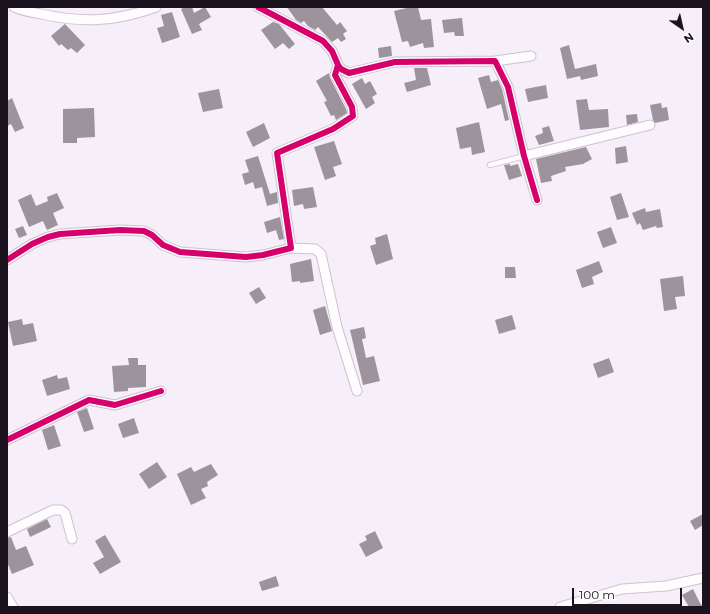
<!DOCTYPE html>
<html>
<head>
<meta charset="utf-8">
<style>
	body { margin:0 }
	#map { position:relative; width:710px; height:614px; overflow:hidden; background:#f6eef9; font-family:Montserrat,sans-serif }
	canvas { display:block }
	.frame { position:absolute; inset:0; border:8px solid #1b141e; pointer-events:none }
	.north { position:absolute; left:662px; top:8px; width:40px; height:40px; -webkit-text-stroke:3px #fdfdfd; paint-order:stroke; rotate:146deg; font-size:11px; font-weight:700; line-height:16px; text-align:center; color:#1b141e }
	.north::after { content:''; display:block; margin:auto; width:14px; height:18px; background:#1b141e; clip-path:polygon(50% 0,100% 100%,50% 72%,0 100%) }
	.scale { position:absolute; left:572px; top:588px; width:110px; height:18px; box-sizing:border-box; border:2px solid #1b141e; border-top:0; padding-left:5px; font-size:12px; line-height:14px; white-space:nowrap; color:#1b141e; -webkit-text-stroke:3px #fdfdfd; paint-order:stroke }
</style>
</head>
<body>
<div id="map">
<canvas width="710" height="614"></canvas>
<div class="frame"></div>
<div class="north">N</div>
<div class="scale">100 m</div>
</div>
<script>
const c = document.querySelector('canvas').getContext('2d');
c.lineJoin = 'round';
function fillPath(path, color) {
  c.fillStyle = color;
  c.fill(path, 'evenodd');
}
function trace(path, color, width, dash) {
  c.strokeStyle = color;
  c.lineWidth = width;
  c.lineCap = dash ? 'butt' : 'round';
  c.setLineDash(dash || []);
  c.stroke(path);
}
fillPath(new Path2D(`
	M185,7H192L194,13L205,7L211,17L199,24L202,30L192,34L181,9Z
	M287,7H322L337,25L340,22L347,31L343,34L346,39L341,42L338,38L332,42L318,27L315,30L308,26L304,21L301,23L296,20Z
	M411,7H418L421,20L431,19L434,47L424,48L423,43L410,47L408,41L402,42L394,11Z
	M172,12L180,37L162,43L157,28L164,26L161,15Z
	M462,18L464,36H455L454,32L444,33L442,20Z
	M273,22L279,24L295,44L289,49L283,43L275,49L261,30Z
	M65,24L85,45L77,53L71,48L68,50L61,44L59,46L51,36Z
	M569,45L575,69L596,64L598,76L581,80L580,76L567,79L560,48Z
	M391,46L392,56L379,58L378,48Z
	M414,68H427L431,85L407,92L404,83L416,80Z
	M329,73L330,78L346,109L347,113L336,120L334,115L331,116L324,102L327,101L316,81Z
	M489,75L491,82L498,80L502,89L509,120L505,121L501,104L487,109L478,78Z
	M362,78L365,84L370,81L377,94L372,97L375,103L366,109L352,84Z
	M546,85L548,98L528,102L525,89Z
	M219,89L223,108L203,112L198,93Z
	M12,98L24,128L15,132L11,124L7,126V101Z
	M587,99L589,110L608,109L609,127L580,130L576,100Z
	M661,103L662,108L667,107L669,120L655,123L653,120L650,105Z
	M94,108L95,137L77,138V143H63V109Z
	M637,114L638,122L627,125L626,115Z
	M479,122L485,152L472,155L471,147L460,149L456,128Z
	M264,123L270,138L253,147L246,132Z
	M549,126L554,141L539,145L535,136L543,133L542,128Z
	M334,141L342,164L333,167L336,176L325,180L314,147Z
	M626,146L628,162L616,164L615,148Z
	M586,147L592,159L583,164L565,167L566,171L551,176L552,181L541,183L536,159Z
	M258,156L270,194L277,192L278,203L267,206L262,187L255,189L253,182L245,185L242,174L249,172L245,160Z
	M510,164V166L518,164L522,176L509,180L504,165Z
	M313,187L317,207L304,209L303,204L294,206L292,190Z
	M57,193L64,208L53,213L58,225L47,230L43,221L29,227L18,200L31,194L36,206L48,201L47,197Z
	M621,193L629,217L617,220L610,197Z
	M645,208L646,212L660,209L663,227L657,228L656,226L643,230L640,223L637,225L632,213Z
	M280,217L284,239L279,240L276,230L267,233L264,222Z
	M23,226L27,235L19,238L15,229Z
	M611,227L617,243L603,248L597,232Z
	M387,234L393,259L376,265L370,246L376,244L375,238Z
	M311,259L314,281L300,283V281L292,282L290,264Z
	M599,261L603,272L592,277L594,284L582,288L576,270Z
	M505,267H515L516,278H505Z
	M683,276L685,296L675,297L677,309L664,311L660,279Z
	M259,287L266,298L256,304L249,293Z
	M325,306L332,331L320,335L313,310Z
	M512,315L516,329L499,334L495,320Z
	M22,319L23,325L33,323L37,341L13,346L8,322Z
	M364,327L366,338L362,339L366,358L374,356L380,381L363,385L350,330Z
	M128,358H138V365H146V387L128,388V391L114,392L112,366L129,365Z
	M609,358L614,372L598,378L593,364Z
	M57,375L58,379L67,377L70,389L47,396L42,380Z
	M87,408L94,429L84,432L77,412Z
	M134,418L139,433L123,438L118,424Z
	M54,425L61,446L48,450L42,430Z
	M157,462L167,477L149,489L139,474Z
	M211,464L218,475L207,482L208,486L201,489L206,498L191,505L177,474L191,467L194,472Z
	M703,514V525L695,530L690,521Z
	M47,519L51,527L30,537L27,529Z
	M375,531L383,548L366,557L359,544L367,540L365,536Z
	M105,535L121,562L100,574L93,563L104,557L95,541Z
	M11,537L16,550L26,546L34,565L12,574L7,562V538Z
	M276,576L279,586L262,591L259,582Z
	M693,589L700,603L703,607H689L682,595Z`), '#9c939c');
const service = new Path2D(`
	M490,165L524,156`);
const minor = new Path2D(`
	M14,7C22,11 32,12 41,14C82,23 115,22 156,7
	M258,7L323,41L332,51L338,65L341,69L349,73L395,62L495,61L508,87L524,156L537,200
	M495,61L531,56
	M524,156L650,125
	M291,248L315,249L321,254L337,327L357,391
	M7,260L32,244L48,237L60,234L120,230L144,231L152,235L163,245L180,252L246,257L263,255L291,248L277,153L333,129L353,116L352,107L335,75L338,65
	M7,440L89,400L115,405L161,391
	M7,532L53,510H61L65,513L72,539
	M7,597L13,607
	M560,607L622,589L666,586L703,578`);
trace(service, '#cbc4cf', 6);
trace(minor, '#cbc4cf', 11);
trace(service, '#fefcfe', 4.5);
trace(minor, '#fefcfe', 9);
trace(new Path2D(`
	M258,7L323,41L332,51L338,65L341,69L349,73L395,62L495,61L508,87L524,156L537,200
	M7,260L32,244L48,237L60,234L120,230L144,231L152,235L163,245L180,252L246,257L263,255L291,248L277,153L333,129L353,116L352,107L335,75L338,65
	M7,440L89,400L115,405L161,391`), '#d6006c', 6);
</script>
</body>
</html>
